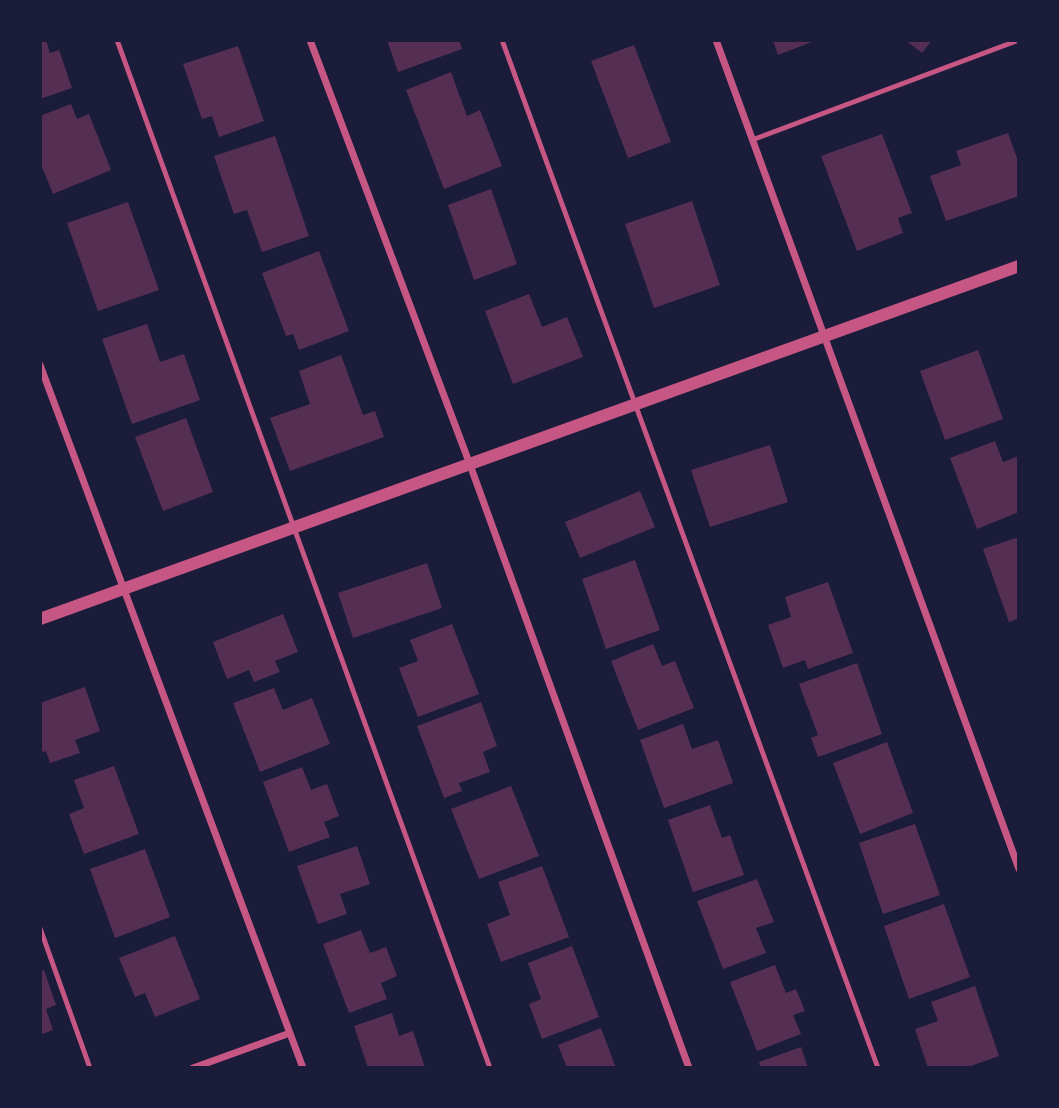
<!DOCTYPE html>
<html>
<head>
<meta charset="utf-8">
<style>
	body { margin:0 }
	#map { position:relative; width:1059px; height:1108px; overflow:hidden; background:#1b1b3a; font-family:"PT Sans",sans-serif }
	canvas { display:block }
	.frame { position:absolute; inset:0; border:42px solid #1b1b3a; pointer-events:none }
</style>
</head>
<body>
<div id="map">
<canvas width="1059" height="1108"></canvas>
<div class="frame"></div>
</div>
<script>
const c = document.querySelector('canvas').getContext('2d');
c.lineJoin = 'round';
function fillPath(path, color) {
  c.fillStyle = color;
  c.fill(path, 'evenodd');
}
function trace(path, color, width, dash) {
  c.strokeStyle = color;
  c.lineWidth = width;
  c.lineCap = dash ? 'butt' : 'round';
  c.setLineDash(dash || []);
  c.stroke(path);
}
fillPath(new Path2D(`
	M40,40H46L50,53L59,50L72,88L40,99Z
	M387,40H459L462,49L398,72Z
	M773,40H817L778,55Z
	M905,40H932L922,53Z
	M634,45L671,142L628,158L591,61Z
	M238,46L264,121L219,137L212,116L202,119L183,64Z
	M451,72L467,116L480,110L502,166L444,189L406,90Z
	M71,104L77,119L89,114L111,170L53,194L40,162V116Z
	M1008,133L1019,164V196L946,221L930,176L961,165L956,151Z
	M882,134L912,213L898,218L903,233L857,251L821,156Z
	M275,136L309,236L262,252L247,210L234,214L214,156Z
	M491,189L517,264L474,280L448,205Z
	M692,201L720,285L654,308L625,224Z
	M128,202L159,290L98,311L67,223Z
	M319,251L349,331L299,350L293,334L286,336L262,273Z
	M529,294L542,327L567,317L583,357L513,384L485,311Z
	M147,324L160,362L184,354L200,400L132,424L102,339Z
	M978,350L1003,419L945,440L920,371Z
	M341,355L363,415L375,411L384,437L290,471L270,418L310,404L299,371Z
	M186,418L213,492L163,511L135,437Z
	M995,441L1003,462L1019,456V512L977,529L950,458Z
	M770,445L788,502L710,527L691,470Z
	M640,491L655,527L580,558L565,522Z
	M1019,537V618L1009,622L983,549Z
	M635,560L660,630L606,649L582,579Z
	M427,563L442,608L353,638L338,593Z
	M828,582L853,653L808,669L805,660L783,668L768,625L791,617L785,597Z
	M283,614L298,652L275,661L280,672L254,682L249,670L227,679L213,642Z
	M452,624L479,694L418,717L399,668L418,661L410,640Z
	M653,644L662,666L675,661L694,708L638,730L611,661Z
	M857,663L882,734L818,757L811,738L818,735L799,684Z
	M85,687L100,731L75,740L80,753L50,763L46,751L40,753V703Z
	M274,688L283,710L312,698L330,744L260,772L233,703Z
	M481,702L497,746L483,752L490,772L459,783L462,791L444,798L417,726Z
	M683,724L692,749L718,740L733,783L664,808L640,740Z
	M887,742L913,813L860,834L833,763Z
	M114,766L139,834L84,854L69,814L84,808L74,780Z
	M302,767L311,790L327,784L339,816L324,822L330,837L289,852L263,782Z
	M511,786L539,856L479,879L451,809Z
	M710,805L722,838L730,835L744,875L693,892L668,820Z
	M915,824L940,895L883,914L859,843Z
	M357,846L370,884L340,894L347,914L318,924L297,866Z
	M145,849L170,917L115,938L90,869Z
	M542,866L569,937L501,962L487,924L510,915L498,882Z
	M757,879L774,922L756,928L766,953L723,969L697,901Z
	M944,904L970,977L909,999L884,926Z
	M361,930L370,953L386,947L397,976L381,983L387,999L349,1013L323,944Z
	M175,936L200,999L155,1017L145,993L135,997L119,958Z
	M572,946L599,1017L542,1039L529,1004L541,999L528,963Z
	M775,965L786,993L796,989L805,1011L793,1015L801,1034L757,1051L730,982Z
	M44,970L56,1005L46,1009L53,1030L40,1035V971Z
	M975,986L999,1056L965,1068H928L915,1029L938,1021L931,1002Z
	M392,1013L399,1036L413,1031L425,1068H368L354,1026Z
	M601,1028L616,1068H567L558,1045Z
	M801,1047L808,1068H761L759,1062Z`), '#542f53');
trace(new Path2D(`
	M117,40L490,1068
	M502,40L878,1068
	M752,140L1019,40
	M40,928L90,1068`), '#c65784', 5);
trace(new Path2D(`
	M310,40L469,462L689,1068
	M716,40L1019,869
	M40,365L303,1068
	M193,1068L290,1033`), '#c65784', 7);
trace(new Path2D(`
	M40,619L1019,266`), '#c65784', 12);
</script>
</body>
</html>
